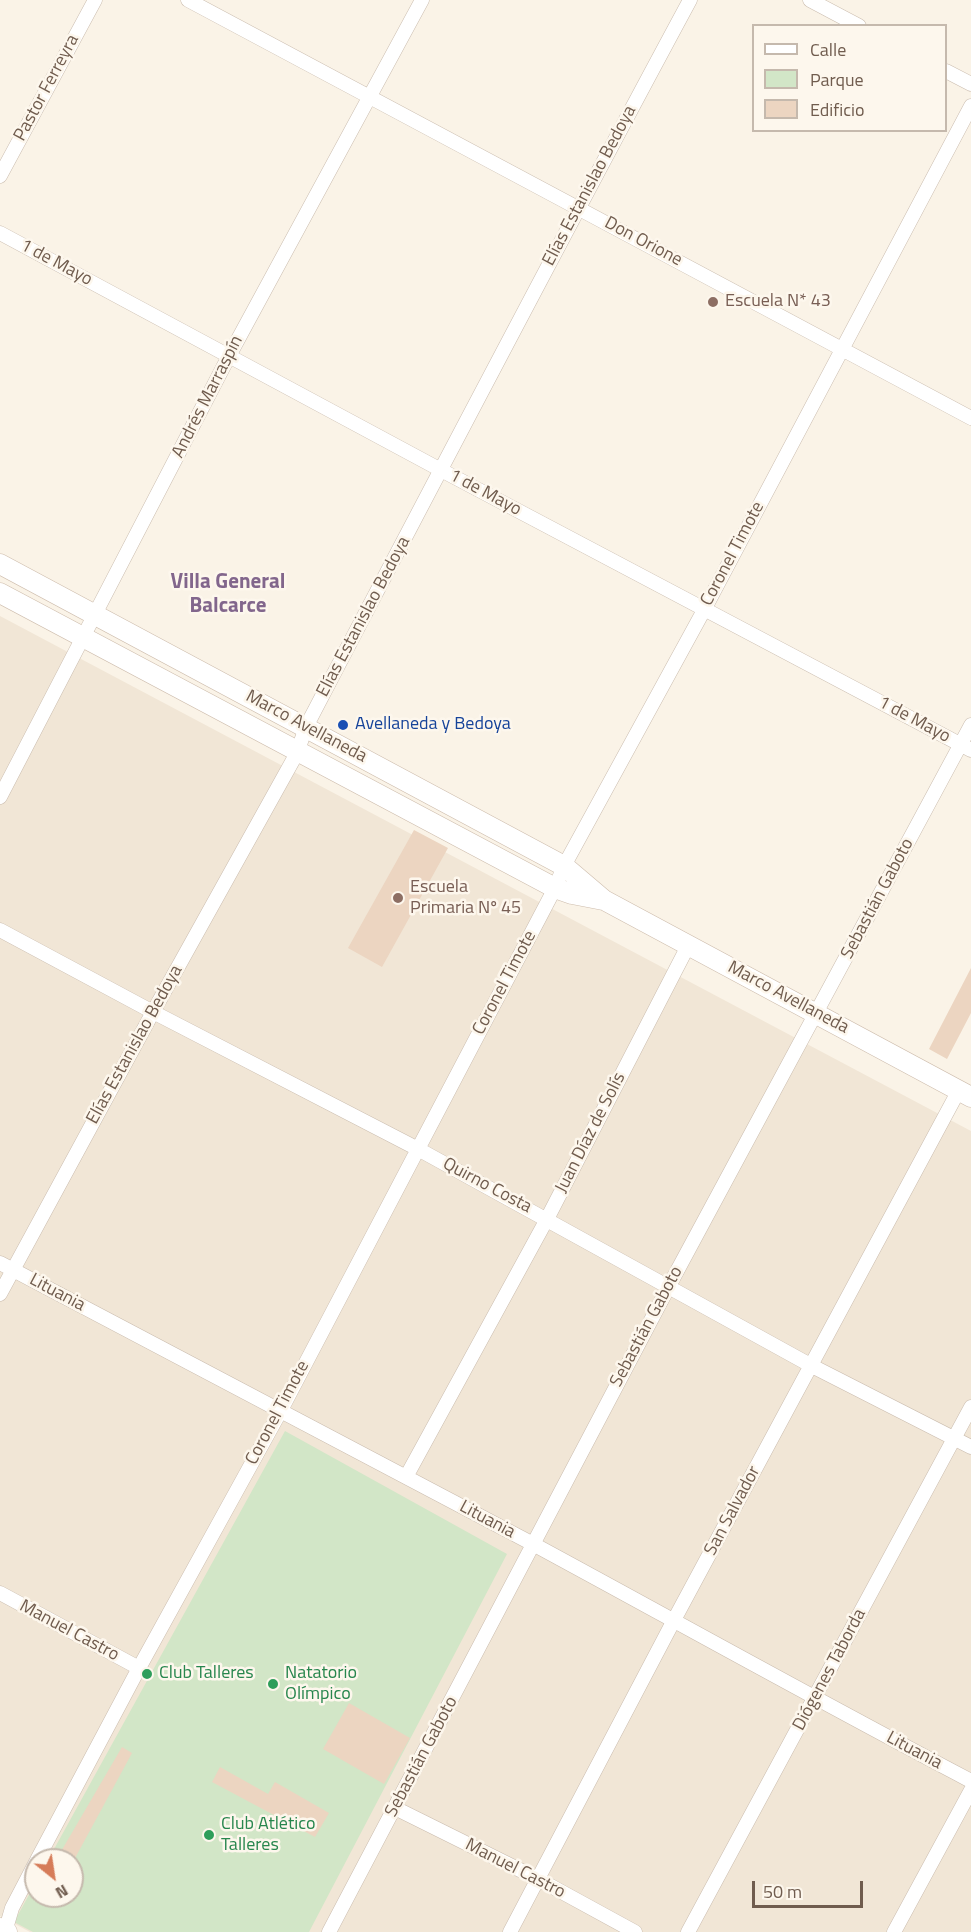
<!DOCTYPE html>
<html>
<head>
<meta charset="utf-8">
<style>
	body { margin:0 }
	#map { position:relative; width:971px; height:1932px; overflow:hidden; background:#faf3e7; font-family:"Titillium Web",sans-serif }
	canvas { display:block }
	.legend { position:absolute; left:752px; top:24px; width:195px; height:108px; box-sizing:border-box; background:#fdf7ed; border:2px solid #c5b9ad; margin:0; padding:8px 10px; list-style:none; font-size:18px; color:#705c4e }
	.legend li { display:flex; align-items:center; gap:12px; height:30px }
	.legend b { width:30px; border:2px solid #c5b9ad }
	.north { position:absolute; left:24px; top:1848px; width:60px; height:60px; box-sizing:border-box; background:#fdf7ed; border:2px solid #c5b9ad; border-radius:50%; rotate:150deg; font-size:16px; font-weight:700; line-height:24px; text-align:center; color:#705c4e }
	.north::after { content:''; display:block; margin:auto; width:21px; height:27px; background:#d67c59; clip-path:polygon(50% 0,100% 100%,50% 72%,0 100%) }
	.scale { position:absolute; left:752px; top:1881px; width:111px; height:27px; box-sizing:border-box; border:3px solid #705c4e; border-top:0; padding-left:8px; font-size:18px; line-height:21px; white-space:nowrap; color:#705c4e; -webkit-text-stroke:4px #fdf7ed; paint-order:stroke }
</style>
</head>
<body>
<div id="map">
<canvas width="971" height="1932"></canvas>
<ul class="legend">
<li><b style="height:8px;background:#fff"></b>Calle</li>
<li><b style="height:16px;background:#d2e6c7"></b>Parque</li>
<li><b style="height:16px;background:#ecd5c1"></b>Edificio</li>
</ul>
<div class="north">N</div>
<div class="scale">50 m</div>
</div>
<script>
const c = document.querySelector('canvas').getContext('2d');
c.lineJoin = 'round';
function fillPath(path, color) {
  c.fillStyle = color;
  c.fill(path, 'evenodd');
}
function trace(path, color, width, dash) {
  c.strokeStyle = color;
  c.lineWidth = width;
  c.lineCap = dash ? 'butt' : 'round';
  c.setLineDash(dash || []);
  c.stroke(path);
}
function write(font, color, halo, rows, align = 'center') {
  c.font = font + ' "Titillium Web",sans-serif';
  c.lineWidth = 5;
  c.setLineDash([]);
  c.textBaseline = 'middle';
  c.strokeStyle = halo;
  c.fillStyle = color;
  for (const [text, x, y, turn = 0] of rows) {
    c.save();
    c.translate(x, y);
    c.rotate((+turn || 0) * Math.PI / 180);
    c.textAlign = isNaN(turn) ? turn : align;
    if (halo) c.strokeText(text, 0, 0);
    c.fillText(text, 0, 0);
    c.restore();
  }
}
fillPath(new Path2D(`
	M0,616L971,1131V1932H30L0,1916ZM36,1860H72V1896H36Z`), '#f1e6d6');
fillPath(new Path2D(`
	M285,1431L507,1554L309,1932H33L14,1922L36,1882V1896H72V1860H48Z`), '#d2e6c7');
fillPath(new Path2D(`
	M414,830L448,848L382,967L348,948Z
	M971,968V1013L947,1059L929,1049Z
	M349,1703L410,1738L384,1784L323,1749Z
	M122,1747L132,1753L74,1860H56Z
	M220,1767L268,1794L275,1782L329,1813L315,1837L212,1782Z`), '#ecd5c1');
const street = new Path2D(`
	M188,0L971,418
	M810,0L859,26
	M946,71L971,84
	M0,176L95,0
	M0,233L441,470L971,750
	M0,797L229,356L422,0
	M0,930L153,1012L418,1149L812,1366L971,1447
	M0,1263C178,1357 356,1450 533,1544C679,1623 824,1704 971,1781
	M0,1294L153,1012L297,753L306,727C433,484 560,241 690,0
	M406,1477L547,1219L688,946
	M0,1593L139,1668
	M395,1808L538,1879L635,1932
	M37,1860L139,1668L280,1412L555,888L564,866L704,610L971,106
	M5,1932L12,1908L36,1862
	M329,1932L669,1286L971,725
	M510,1932L674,1620L959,1090
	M688,1932L971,1407
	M894,1932L971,1790`);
const secondary = new Path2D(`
	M0,564L564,866L604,900L971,1097
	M0,593L555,888L572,894L603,900
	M0,1928L7,1932`);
trace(street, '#cabcae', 15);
trace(secondary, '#cdbcac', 21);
trace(street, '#fff', 14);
trace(secondary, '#fff', 20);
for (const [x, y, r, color] of [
	[713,302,6,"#8d6e63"],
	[343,725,6,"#1a4fb4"],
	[398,898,6,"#8d6e63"],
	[147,1674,6,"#2e9e5b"],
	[273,1684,6,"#2e9e5b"],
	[209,1835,6,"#2e9e5b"]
]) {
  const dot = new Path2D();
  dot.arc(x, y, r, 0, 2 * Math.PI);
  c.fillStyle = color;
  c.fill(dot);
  trace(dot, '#fdf7ed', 2);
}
write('18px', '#705c4e', '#fdf7ed', [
	["Pastor Ferreyra",47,88,-62],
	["Elías Estanislao Bedoya",590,186,-62],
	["Don Orione",643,242,28],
	["1 de Mayo",56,263,28],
	["Andrés Marraspín",208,397,-63],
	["1 de Mayo",485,493,28],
	["Coronel Timote",733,554,-62],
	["Elías Estanislao Bedoya",364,617,-62],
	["1 de Mayo",914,720,28],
	["Marco Avellaneda",306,727,28],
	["Sebastián Gaboto",878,899,-62],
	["Coronel Timote",505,983,-62],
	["Marco Avellaneda",788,998,28],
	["Elías Estanislao Bedoya",135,1045,-61],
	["Juan Díaz de Solís",591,1133,-63],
	["Quirno Costa",487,1186,28],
	["Lituania",57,1293,28],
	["Sebastián Gaboto",647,1327,-62],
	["Coronel Timote",278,1413,-62],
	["San Salvador",733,1511,-62],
	["Lituania",487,1520,28],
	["Manuel Castro",69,1631,28],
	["Diógenes Taborda",830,1670,-62],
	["Lituania",914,1751,28],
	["Sebastián Gaboto",422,1757,-62],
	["Manuel Castro",515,1869,27]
]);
write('18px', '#785e54', '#fdf7ed', [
	["Escuela N* 43",725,302],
	["Escuela",410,888],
	["Primaria Nº 45",410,909]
], 'left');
write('18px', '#164399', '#fdf7ed', [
	["Avellaneda y Bedoya",355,725]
], 'left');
write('18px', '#27864d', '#fdf7ed', [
	["Club Talleres",159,1674],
	["Natatorio",285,1674],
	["Olímpico",285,1695],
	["Club Atlético",221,1825],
	["Talleres",221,1846]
], 'left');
write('bold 21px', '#82668c', '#fdf7ed', [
	["Villa General",228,583],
	["Balcarce",228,607]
]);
</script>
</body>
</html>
